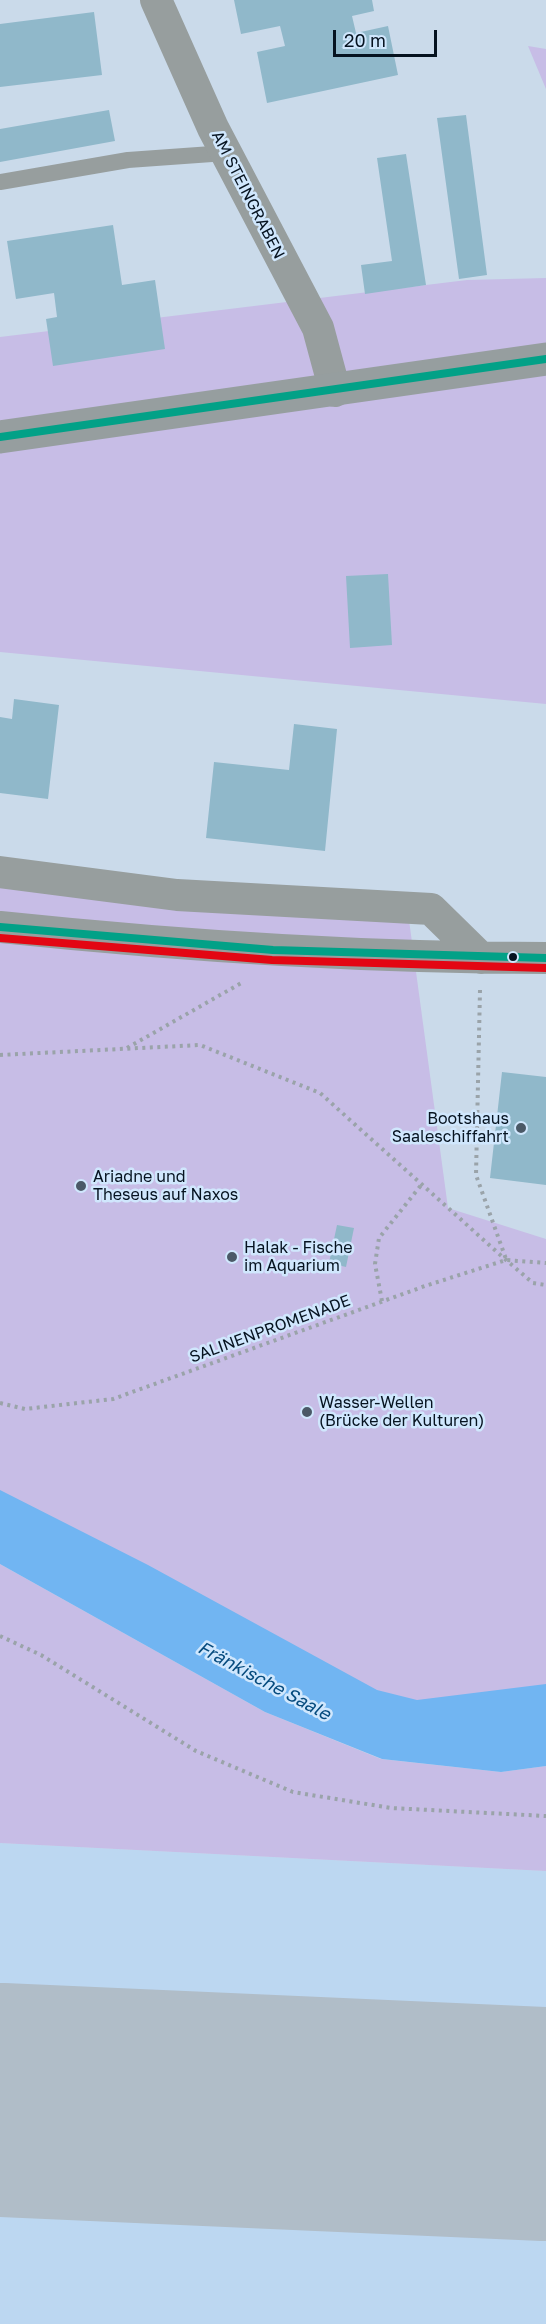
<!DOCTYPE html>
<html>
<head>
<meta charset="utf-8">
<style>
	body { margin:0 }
	#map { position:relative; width:546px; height:2324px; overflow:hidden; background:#cadaea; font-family:"Golos Text",sans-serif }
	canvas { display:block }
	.scale { position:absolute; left:333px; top:30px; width:104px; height:27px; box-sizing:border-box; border:3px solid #061320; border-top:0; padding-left:8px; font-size:18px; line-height:21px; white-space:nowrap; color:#061320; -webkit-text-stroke:4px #d0e7fd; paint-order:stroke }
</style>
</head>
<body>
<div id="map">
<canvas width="546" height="2324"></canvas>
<div class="scale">20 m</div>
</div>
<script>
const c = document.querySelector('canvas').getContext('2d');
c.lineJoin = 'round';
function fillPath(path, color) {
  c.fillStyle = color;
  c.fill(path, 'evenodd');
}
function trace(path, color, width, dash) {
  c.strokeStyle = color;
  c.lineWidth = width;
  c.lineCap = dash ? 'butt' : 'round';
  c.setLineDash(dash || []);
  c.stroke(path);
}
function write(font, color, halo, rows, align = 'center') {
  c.font = font + ' "Golos Text",sans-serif';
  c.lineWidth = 5;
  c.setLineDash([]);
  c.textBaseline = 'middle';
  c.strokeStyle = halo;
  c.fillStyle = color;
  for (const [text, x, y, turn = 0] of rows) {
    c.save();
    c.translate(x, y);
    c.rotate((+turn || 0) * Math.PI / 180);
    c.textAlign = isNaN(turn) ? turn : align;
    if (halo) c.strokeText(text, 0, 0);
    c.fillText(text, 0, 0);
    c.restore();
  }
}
fillPath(new Path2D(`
	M0,1843L546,1871V2324H0Z`), '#bcd7f1');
fillPath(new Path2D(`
	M528,46L546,49V89Z
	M546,278V704L0,652V337L467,280Z
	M0,875L409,920L448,1208L546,1239V1711L426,1719L0,1526Z
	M0,1564L265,1712L381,1759L501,1772L546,1766V1871L0,1843Z`), '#c7bde6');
fillPath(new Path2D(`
	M0,1490L148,1565L377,1690L417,1700L546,1684V1766L501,1772L382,1759L265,1712L0,1564Z`), '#71b5f2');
trace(new Path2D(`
	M0,2100L546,2124`), '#b0bdc8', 234);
fillPath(new Path2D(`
	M234,0H372L374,11L352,16L356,33L388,26L398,75L267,103L257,52L285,46L280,26L241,34Z
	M94,12L102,75L0,87V24Z
	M109,110L115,141L0,162V129Z
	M466,115L487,275L459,279L437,118Z
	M406,154L426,285L365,294L361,265L392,261L377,158Z
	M113,225L122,285L155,280L165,349L53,366L46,319L57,317L54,293L16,299L7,241Z
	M388,574L392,645L350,648L346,576Z
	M14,699L59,705L48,799L0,793V717L12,719Z
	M294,724L337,729L325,851L206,838L214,762L289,770Z
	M502,1072L546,1077V1185L490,1178Z
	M337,1225L354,1228L346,1267L329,1263Z`), '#90b8ca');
trace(new Path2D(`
	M480,990L476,1175L506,1259
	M127,1048L243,982
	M0,1055L200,1045L320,1093L506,1260L533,1283L546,1285
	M382,1301L375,1264L379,1238L422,1184
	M0,1403L25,1409L113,1399L425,1286L506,1260L546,1263
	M0,1636L41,1655L196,1751L293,1792L391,1808L546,1816`), '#9aa3a9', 4, [3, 4.5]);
trace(new Path2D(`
	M0,182L128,160L226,153`), '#979e9e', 16);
trace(new Path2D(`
	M156,0L213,128L318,328L335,391
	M0,872L177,895L431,909L481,958
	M0,927C181,946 364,958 546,958`), '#979e9e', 32);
trace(new Path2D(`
	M0,437L546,359`), '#969e9f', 33);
trace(new Path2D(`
	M0,437L546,359
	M0,927L273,950L546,958`), '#02a187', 8);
trace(new Path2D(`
	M0,938L272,960L546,968`), '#e30613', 8);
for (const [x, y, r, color] of [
	[513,957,5,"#061320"],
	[521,1128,6,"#4b5967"],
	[81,1186,6,"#4b5967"],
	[232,1257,6,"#4b5967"],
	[307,1412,6,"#4b5967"]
]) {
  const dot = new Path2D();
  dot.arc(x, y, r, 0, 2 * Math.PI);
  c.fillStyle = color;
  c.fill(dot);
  trace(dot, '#d0e7fd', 2);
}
write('16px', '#061320', '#d0e7fd', [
	["AM STEINGRABEN",248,195,63],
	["SALINENPROMENADE",270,1329,-20]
]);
write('16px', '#061320', '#d0e7fd', [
	["Bootshaus",509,1119,"right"],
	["Saaleschiffahrt",509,1137,"right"],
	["Ariadne und",93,1177],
	["Theseus auf Naxos",93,1195],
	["Halak - Fische",244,1248],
	["im Aquarium",244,1266],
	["Wasser-Wellen",319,1403],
	["(Brücke der Kulturen)",319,1421]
], 'left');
write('italic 18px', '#064b7e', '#d0e7fd', [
	["Fränkische Saale",264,1681,28]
]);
</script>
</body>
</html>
